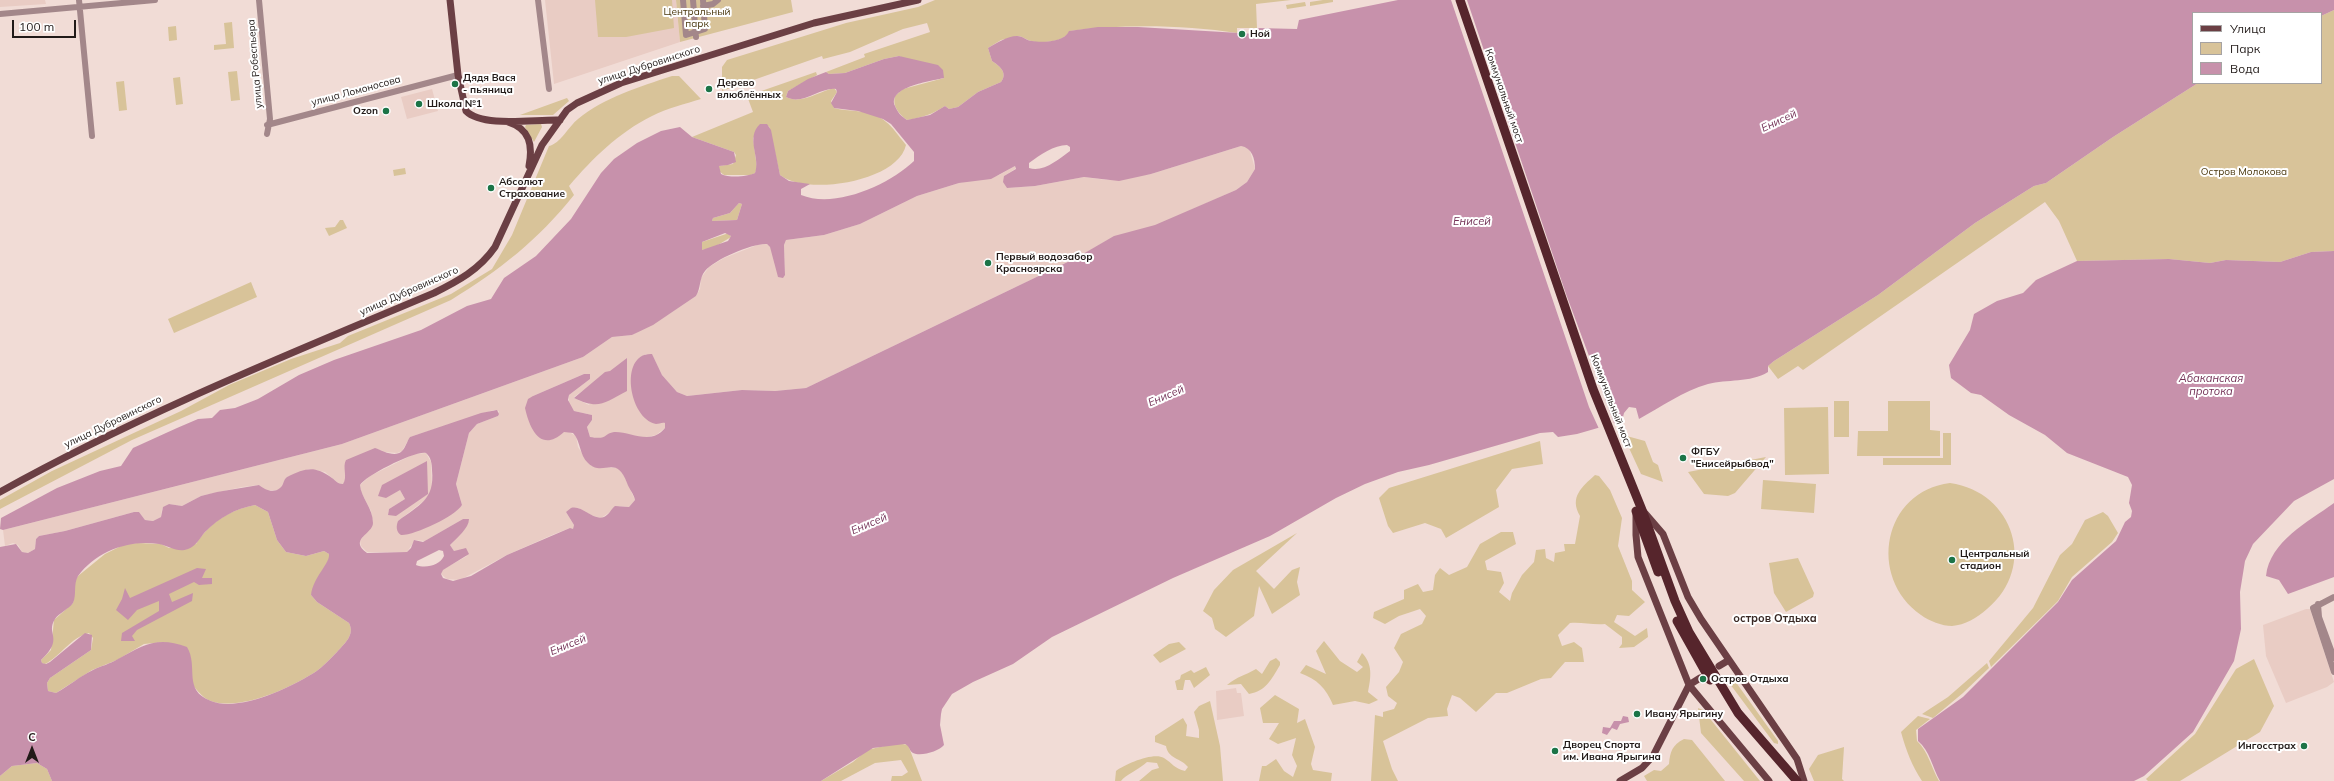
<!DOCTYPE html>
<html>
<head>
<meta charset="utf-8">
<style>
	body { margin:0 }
	#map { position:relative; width:2334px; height:781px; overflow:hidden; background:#f1dcd6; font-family:Mulish,sans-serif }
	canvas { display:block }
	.legend { position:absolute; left:2192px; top:12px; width:130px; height:72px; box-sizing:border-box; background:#fff; border:1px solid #a6a3a3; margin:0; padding:5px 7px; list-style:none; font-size:12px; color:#211a18 }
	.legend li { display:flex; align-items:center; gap:8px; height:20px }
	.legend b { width:20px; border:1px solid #a6a3a3 }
	.north { position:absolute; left:12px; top:729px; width:40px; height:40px; -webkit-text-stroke:3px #fff; paint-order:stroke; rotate:0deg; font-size:11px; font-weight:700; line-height:16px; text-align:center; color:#211a18 }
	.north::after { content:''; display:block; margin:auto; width:14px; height:18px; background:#211a18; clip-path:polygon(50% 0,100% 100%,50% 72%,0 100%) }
	.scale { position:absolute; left:12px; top:20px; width:64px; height:18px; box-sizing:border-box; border:2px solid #211a18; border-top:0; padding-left:5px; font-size:12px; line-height:14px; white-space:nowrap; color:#211a18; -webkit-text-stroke:3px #fff; paint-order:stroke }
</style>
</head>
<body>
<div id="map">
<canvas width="2334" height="781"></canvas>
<ul class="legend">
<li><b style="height:5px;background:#6b3f44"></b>Улица</li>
<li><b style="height:11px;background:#d8c399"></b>Парк</li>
<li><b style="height:11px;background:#c791ab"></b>Вода</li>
</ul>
<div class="north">С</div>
<div class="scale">100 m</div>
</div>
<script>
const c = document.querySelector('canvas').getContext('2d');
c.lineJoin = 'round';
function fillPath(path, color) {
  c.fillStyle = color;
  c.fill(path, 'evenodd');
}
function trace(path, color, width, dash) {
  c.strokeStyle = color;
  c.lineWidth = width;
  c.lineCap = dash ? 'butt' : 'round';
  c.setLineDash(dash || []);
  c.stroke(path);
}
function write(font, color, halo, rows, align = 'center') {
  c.font = font + ' Mulish,sans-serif';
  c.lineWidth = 4;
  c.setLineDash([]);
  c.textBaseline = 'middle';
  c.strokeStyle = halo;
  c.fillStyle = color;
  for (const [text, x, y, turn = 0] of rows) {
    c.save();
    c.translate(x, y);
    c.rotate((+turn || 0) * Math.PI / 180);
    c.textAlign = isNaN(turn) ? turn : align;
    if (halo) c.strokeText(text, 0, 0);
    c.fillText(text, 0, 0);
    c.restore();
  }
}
fillPath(new Path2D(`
	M0,0H45L46,4L0,7Z
	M545,0H676L680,42L554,84Z
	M432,89L438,111L407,119L401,97Z
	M1241,146L1246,147L1250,151L1255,169L1247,182L1236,190L1155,226L1108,240L1076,258L806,388L775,391L742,390L687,396L677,392L662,375L652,355L645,354L662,422L665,423V428L656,435L647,437H606L601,439L590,437L589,434L587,427L592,420V415L574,411L569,405V395L590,379L584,374L533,396L564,432H569L576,436L578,447L589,464L594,467L618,468L622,471L635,500L629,507L619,506L601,518L593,516L578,508L566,512L574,525L573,530L570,528L552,535L507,555L460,580L447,579L441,574L442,570L467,556L454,551L450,545L462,532L463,519L425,541L415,540L407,552H367L361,546L360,541L373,523L371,511L361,492L360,485L370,476L414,454L426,453L431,462L432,491L425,500L398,521H438L455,512L462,505L456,484L469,433L477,424L498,416L499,411L494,410L410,437L402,451L397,453L385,452L380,450L346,460V480L343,484L338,483L325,472L309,469L287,477L280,489L277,490H266L259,485L242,487L201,496L182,506L169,504L162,509L161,517L153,521L145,520L139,512H134L65,531L39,536L36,539L35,549L28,553L22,552L18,545L13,543L5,546L3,530L342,444L583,357L612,337L632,335L669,314L696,296L700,289L701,278L709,267L724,258L757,245L767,244L770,247L785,275L784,245L786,240L824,235L860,224L917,196L959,183L999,175L1015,166V169L1004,176L1007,188L1035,186L1084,177L1107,180L1151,174ZM610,371L589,405L574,398V397ZM400,490L428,494L388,515L389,509L405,499Z
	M2306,609H2310L2334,682L2327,687L2286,703L2266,656L2263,625Z
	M1236,688L1237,693H1241L1244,716L1217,720L1216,691Z`), '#e9ccc4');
fillPath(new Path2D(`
	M595,0H672L674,28L626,37H598Z
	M676,0H791L793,12L680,42Z
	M935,0H1291L1256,4L1257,28H1237V33C1185,25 1122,24 1070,31C1065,42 1041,44 1031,41C1027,40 1023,37 1019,36L1001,40L988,48L992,61C1000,66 1008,73 1001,82L978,92L958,107L949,109L945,106C933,114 921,118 907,120C899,114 892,106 895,96L903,89L944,78L899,56L884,59L845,73L829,74L826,72L865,57L864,54L930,32L927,23L903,29L850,52L823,59L822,56L722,91V67L727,60L846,23L918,7Z
	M1323,0H1333V2L1310,6V2Z
	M1305,2L1306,6L1287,9L1286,5Z
	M2334,10V251L2311,252L2280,262L2226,260L2210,263L2169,259L2077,261L2059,221L2045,202L1803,370L1798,366L1778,379L1768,366L1774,361L1878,295L1975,223L2034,186L2046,183L2113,137L2198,83H2321V16Z
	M232,22L234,48L214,50V45L226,44L224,23Z
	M176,26L177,40L169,41L168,27Z
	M237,71L240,100L231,101L228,72Z
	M816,72L817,75L788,91L786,97C801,105 820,91 834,88L837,92L831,101L834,108C841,110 849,110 856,111C885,114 890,125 906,145C898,182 806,196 780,175L769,126L753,138L757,168L755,173L751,175H724L719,171V166L733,164L736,155L734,152L692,137L753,112L747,96Z
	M672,76H679L701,99C685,104 667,108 652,116C618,133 593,158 569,186L574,195C538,240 500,270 451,300L132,440L0,509V500L52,471L181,411L229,385L291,359L340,343L348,336L451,294L492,269L512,235L549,146C560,144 569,126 578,119C605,97 639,87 672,76Z
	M180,77L183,104L176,105L173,78Z
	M124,81L127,110L119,111L116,82Z
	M567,98L569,101L553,115H520Z
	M541,124L542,127L534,142L525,127L526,125Z
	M405,168L406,174L394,176L393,170Z
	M739,203L742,204L737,220L712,221L713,218L730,213Z
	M340,220H343L347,228L329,236L325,228L335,227Z
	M729,233L731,237L713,248L702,250V242Z
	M251,282L257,297L174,333L168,319Z
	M1834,401H1849V437H1834Z
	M1888,401H1930V430L1940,431V456H1857L1858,431H1888Z
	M1828,407L1829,474L1785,475L1784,408Z
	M1943,433H1951V465H1883V458H1943Z
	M1623,435L1645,441L1653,462L1658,465L1663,482L1641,474Z
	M1540,441L1543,464L1512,469L1496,490L1499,507L1446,538L1441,529L1425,523L1393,533L1388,526L1379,498L1389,488Z
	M1766,457L1735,493L1728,496L1704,494L1688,472Z
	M1595,475L1599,476L1610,490L1622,518L1618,546L1632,581V590L1645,602L1629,616L1617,615L1614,622L1635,636L1647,628L1648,637L1634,647L1619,648L1622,644V637L1605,624C1592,625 1582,622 1570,623L1558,635L1562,646L1574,642L1582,648L1584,662H1565L1551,678L1541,679L1507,693H1496L1476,712L1460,698L1452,695L1447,709L1448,716L1428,718L1383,741L1392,769L1398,781H1371L1375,715L1383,717V712L1394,709L1397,703L1388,696L1386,687L1399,672L1403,662L1394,648L1401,634L1422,624L1426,616L1420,609L1399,616L1385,624L1373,618L1374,612L1404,599V590L1418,584L1423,592L1433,590L1435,575L1440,568L1449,575L1467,567L1480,544L1501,532H1513L1516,544L1485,561L1487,570L1501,572L1504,583L1499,592L1510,601L1512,593L1522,575L1534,562L1536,550L1545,549L1546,558L1554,562L1555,553L1565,551L1564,544H1575L1580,516C1569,497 1582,487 1595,475Z
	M1763,480L1816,484L1814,513L1761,509Z
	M1950,483C2014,492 2038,567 1987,609C1977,618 1965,625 1952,626C1942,626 1929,621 1921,615C1867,577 1883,491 1950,483Z
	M255,505L268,512L277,540L286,552L306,556L324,551L329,554V559L311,595L317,602L349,623C355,635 345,643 337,652C330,659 321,669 312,674C288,689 239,711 211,701C195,696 175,657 164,642L144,644L117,660L92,670L56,693L48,691L47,683L50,678L91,650L93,638L89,633C71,637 61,656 45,664L42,663L41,660L51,650L54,620L73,603L75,581L78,576L105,554L123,545L137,543L161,544L169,548L196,544C210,522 230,510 255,505Z
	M2103,512L2108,516L2118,533L2112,542L2072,577L2058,601L1991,667L1989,661L2033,608L2060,555L2072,544L2085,520Z
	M1297,533L1256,571L1274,589L1292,570L1300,567L1297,582L1300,595L1272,614L1259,586L1254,616L1226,637L1215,629L1212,618L1203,611L1214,590L1233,570Z
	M1798,558L1814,593L1813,597L1786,612L1774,593L1769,563Z
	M1324,641L1340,661L1357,672L1363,667L1357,662L1362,653C1373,664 1371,677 1368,692L1378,700L1369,704L1355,701L1333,705C1326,688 1317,679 1300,673L1306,665L1326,674L1316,651Z
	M1179,642L1186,649L1160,663L1153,655L1169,644Z
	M1276,658L1280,662V665C1271,680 1266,691 1249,694L1241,684L1227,685C1238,676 1244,676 1256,669L1262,674L1270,661Z
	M2254,659L2274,706L2260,732L2180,781H2148L2146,779L2195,734L2236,669Z
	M1987,663L1989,668L1963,693L1933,718L1922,714L1948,697Z
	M1206,667L1210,675L1194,688L1190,680H1185L1183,690H1177L1175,681L1180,679L1181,675L1191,670L1194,673Z
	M1735,681L1778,741V744L1774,743L1730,684Z
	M1275,695L1299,709L1297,723L1305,719L1315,747L1311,764L1313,770L1332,773L1331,781H1259L1262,766H1266L1276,759L1284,771L1293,777L1297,766L1292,755L1296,738L1278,744L1269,739L1279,723H1263L1260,708Z
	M1210,701L1220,746L1223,781H1139L1152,770L1159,768L1157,763L1147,762C1140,769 1125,775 1121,781H1115L1116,771C1126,764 1153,752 1164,758C1172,763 1175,769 1185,771L1188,767C1181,758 1168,759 1166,746L1155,742V736L1183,718L1187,725L1186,736L1199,738V730L1194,712L1199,706Z
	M1698,708L1703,710L1760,781H1744L1701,733Z
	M1918,716L1930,719L1916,730L1917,741C1928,751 1931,767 1939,781H1922C1912,766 1906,750 1901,732Z
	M1684,739L1692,740L1725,781H1647L1644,776L1654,770L1661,771L1669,764C1670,752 1672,745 1684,739Z
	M897,743L908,745L922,781H891L892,776H902L908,772L901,760L875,763L841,781H821L853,762L867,750Z
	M1844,747L1842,779L1844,781H1814L1809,769L1818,755Z
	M37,763L47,769L52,781H0V776L12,766Z`), '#d8c399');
fillPath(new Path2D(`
	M1398,0H2334V10L2321,16V13H2193V83H2198L2113,137L2046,183L2034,186L1975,223L1878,295L1774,361L1768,366V372C1750,383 1727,379 1708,384C1683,391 1661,407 1639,419L1636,408L1629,407L1624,413L1622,421L1577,434L1558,437L1553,432L1540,433L1429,465L1398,472L1365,484L1336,498L1270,536L1173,578L1052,637L1013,664L973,682L952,694L942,709L941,714L940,725L944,745C939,751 921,757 913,753C909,751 910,746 905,744L873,748L821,781H52L47,769L37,763L12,766L0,776V547L16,544L22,552L28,553L35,549L36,539L39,536L65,531L134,512H139L145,520L153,521L161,517L163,507L169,504L182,506L201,496L217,492L259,485C264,489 273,494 280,488C284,485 283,480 287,477C306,468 314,465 332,478C336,481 338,484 343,484C348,477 342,467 346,460L375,448C383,451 395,458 402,451C406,447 407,441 410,437L481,413L497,410L499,414L498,416L477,424L469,433L456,484L462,505C456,516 413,536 401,535C396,532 396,526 398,521C419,505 435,500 432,470C432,464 431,457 426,453C416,450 365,476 360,485C361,498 373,508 373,523C373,534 348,539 367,553L407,552L411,548L414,540L423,542L463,519H469C469,528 457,538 450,545L454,551L466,548L469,554L443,570L441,574L443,578L453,581L471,576L507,555L570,528L573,529L574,525L566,512L571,508C583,505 592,521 604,517C609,515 611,509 615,506L629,507L635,500C634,494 629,489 627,483C616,453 603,478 588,463C579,455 581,441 573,433L564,432C541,453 530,430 525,408L528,399L533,396L584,374H590V379L569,395L568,400L574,411L592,415V420L587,427L590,437C608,440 603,434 614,432C630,431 651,446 665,428V423C662,422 659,424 656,424C628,418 619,352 652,354L662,375L677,392L687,396L742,390L775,391L806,388L1076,258L1114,236L1155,225L1236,190L1247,182L1255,169C1255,158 1252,148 1241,146L1151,174L1119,181L1084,177L1035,186L1007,188L1003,182L1004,176L1016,169L1015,166L991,179L959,183L917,196L860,224L824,235L786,240L784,245L785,275L783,278L778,277L770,247L767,244C753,243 715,259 705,271C699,278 701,288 696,296L653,325L632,335L612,337L583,357L342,444L3,530L0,529L1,518L57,488L100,471L121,466L133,448L177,428L198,419L212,418L220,410L235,408L258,399L299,375L334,360L421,330L467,306L491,299L504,278L536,256L571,219L601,173L614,159L637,143L661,131L680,127L692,137L734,152L736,162L728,165L719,166L721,174C729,178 747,177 755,173C761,158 745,138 760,124H767L771,130L780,175L789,181L810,184L801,189V195C835,209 889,185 914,161V152L891,124L883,119L858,111L834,108L831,103L837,92L836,89C820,87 803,106 786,97L788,91L808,79L826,72L829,74L845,73L884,59L899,56L938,65L943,70L944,78C931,81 887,87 895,106C898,113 901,116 907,120L930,115L945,106L949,109L958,107L978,92L1001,82C1008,73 1000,66 992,61L988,48C997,43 1007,36 1017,36C1023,36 1027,41 1032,41C1042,43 1065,42 1069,31L1098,27H1138L1256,34L1257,28L1297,29L1299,20ZM1067,145L1070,147V151C1059,159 1043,173 1029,168V163C1040,155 1054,145 1067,145ZM739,203L742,204L737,220L712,221L713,218L730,213ZM725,233L731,236L728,241L702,250V242ZM255,505L268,512L277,540L286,552L306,556L324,551L329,554C330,564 313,577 311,595L317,602L349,623C355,635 345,643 337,652C330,659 321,669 312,674C288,689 238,712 211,701C182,690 199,667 187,647C157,636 144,645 118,659C110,664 101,666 93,670C80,676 69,686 56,693L48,691L47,683L50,678L91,650L92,635L85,633L50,662L46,664L42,663L41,660C65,638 45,634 55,619C59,613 69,609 73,603C77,594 73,585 78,576C96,551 130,539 159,544C170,546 177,553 188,549C196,546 200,538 205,532C220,517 235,509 255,505ZM439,550L443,551L444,556C440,565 426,569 416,565L417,561Z
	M2334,251V479L2294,501L2253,544L2245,561L2240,592L2241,629L2234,661L2193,732L2144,776L2134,781H1940C1932,767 1930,751 1918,741V729L1963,697L2058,602L2072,580L2116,541L2125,522L2131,517L2132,511L2129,503L2132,485L2128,477L2067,453L2045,435L2009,415L1981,395L1971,393L1951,378L1949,365L1970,330L1974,314L1997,301L2023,293L2036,280L2077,261L2169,259L2210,263L2226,260L2280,262L2311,252Z
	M627,358V391C604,403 599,410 574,398L605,372L610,371Z
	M427,461L428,494L396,516L388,515L389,509L405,499L400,490L386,498L378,496L382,485Z
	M2334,503V577L2288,594L2279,580L2266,576C2270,541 2308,522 2334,503Z
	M197,568L206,569L202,578H212V584L199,585L194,582L169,594L172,602L193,593L192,601L137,630L132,636L135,641H121L122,633L159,611V601L137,610L128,620L116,610L122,599L125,588L130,598Z
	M1623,716L1628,717L1629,722L1620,724L1617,730L1612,728L1607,735L1602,733L1603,727L1610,728L1614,721H1621Z`), '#c791ab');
fillPath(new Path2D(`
	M1451,0H1467L1566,294L1615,426L1600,431L1589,407Z`), '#f1dcd6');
trace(new Path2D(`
	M79,0L92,136
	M259,0L270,119L267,134
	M538,0L549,89
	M683,0L686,35L705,29L703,0
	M693,0L696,37
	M703,6L713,4L718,0
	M0,14L155,0
	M267,125L458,75
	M2334,597L2313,608L2334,672
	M2318,604L2319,617L2334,658`), '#a3878a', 6);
trace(new Path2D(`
	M450,0L458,75L466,111C483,128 535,119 560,120
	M508,122C530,129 533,145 529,166
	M0,492C140,414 287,355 434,293C458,281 479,270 495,247L542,145L567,110L577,103L621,83L814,23L918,0
	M1644,512L1663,534L1688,597L1701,619L1797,759L1804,781
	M1636,515V535L1638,557L1689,685L1769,781
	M1719,666L1729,660
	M1620,781L1642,768L1653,756L1689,685L1700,678`), '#6b3f44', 7);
trace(new Path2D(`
	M1460,0L1593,389L1642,510L1675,601L1689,632L1738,713L1797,781
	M1636,511L1658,572
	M1677,621L1710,680`), '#56252c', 9);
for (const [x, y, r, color] of [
	[1242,34,4,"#1c7447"],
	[455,84,4,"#1c7447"],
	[709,89,4,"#1c7447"],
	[419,104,4,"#1c7447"],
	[386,111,4,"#1c7447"],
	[491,188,4,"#1c7447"],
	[988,263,4,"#1c7447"],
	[1683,458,4,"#1c7447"],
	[1952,560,4,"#1c7447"],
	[1703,679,4,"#1c7447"],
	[1637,714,4,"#1c7447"],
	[2304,746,4,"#1c7447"],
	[1555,751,4,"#1c7447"]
]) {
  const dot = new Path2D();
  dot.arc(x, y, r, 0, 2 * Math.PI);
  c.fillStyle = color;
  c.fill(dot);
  trace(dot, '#fff', 1.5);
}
write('10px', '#4a380e', '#fff', [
	["Центральный",697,12],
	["парк",697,24],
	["Остров Молокова",2244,172]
]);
write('bold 10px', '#211a18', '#fff', [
	["Ной",1250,34],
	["Дядя Вася",463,78],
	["- пьяница",463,90],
	["Дерево",717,83],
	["влюблённых",717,95],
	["Школа №1",427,104],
	["Ozon",378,111,"right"],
	["Абсолют",499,182],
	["Страхование",499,194],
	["Первый водозабор",996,257],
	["Красноярска",996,269],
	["ФГБУ",1691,452],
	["\"Енисейрыбвод\"",1691,464],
	["Центральный",1960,554],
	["стадион",1960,566],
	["Остров Отдыха",1711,679],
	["Ивану Ярыгину",1645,714],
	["Дворец Спорта",1563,745],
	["им. Ивана Ярыгина",1563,757],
	["Ингосстрах",2296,746,"right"]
], 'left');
write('10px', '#211a18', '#fff', [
	["улица Робеспьера",255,64,-95],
	["улица Дубровинского",649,65,-18],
	["улица Ломоносова",356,91,-15],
	["Коммунальный мост",1504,96,71],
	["улица Дубровинского",409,291,-24],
	["Коммунальный мост",1611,401,69],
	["улица Дубровинского",113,422,-26]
]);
write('italic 11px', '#733156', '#fff', [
	["Енисей",1779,121,-25],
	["Енисей",1472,222],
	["Абаканская",2211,379],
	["протока",2211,392],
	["Енисей",1166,396,-23],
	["Енисей",869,524,-23],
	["Енисей",568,645,-22]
]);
write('bold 11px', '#392925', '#fff', [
	["остров Отдыха",1775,619]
]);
</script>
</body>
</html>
